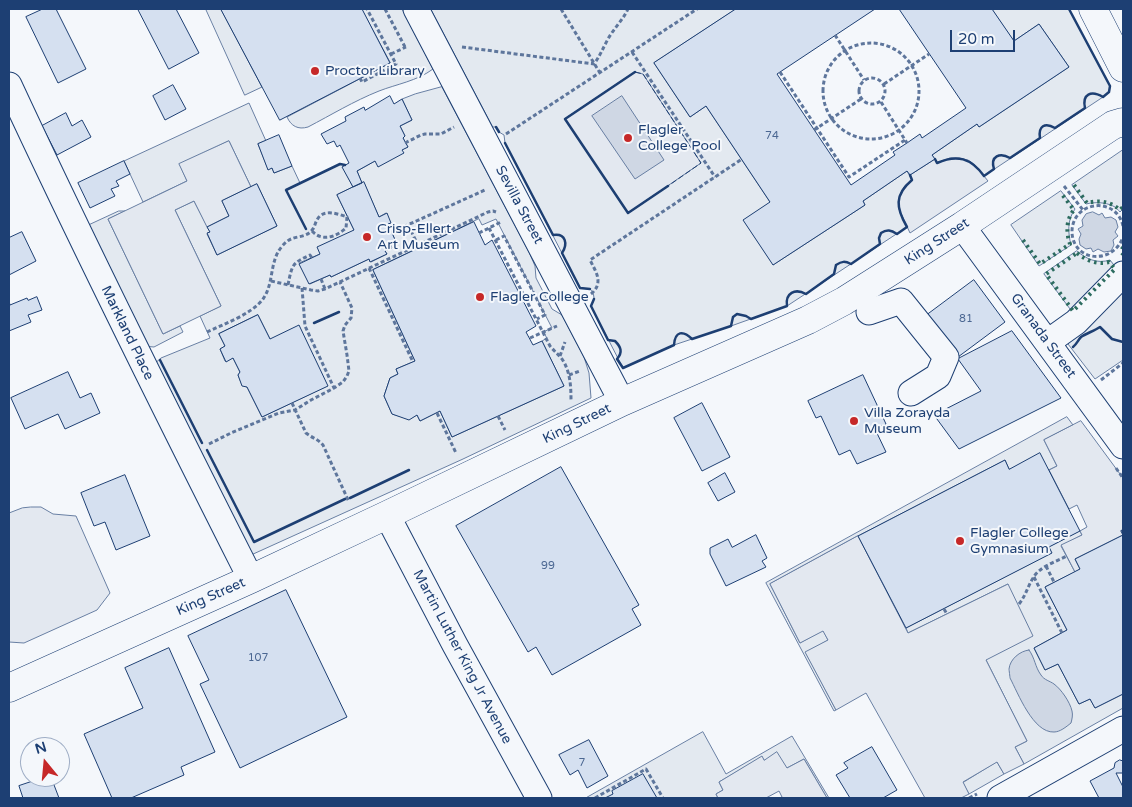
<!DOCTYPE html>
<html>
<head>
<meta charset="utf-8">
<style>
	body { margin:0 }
	#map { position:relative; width:1132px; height:807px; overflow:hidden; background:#f4f7fb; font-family:"Varela Round",sans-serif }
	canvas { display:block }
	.frame { position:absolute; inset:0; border:10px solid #1d3f73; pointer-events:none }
	.north { position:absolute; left:20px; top:737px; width:50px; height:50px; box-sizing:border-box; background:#f4f7fb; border:1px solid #9eadc5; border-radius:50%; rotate:343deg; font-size:14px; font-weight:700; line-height:20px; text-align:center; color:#1d3f73 }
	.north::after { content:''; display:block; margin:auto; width:18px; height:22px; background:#c62828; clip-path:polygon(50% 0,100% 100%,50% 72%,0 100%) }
	.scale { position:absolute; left:950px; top:30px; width:65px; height:22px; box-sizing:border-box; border:2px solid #1d3f73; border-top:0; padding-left:6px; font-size:15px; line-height:18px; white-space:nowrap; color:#1d3f73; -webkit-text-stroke:4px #f4f7fb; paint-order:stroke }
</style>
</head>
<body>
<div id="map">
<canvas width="1132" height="807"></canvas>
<div class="frame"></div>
<div class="north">N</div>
<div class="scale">20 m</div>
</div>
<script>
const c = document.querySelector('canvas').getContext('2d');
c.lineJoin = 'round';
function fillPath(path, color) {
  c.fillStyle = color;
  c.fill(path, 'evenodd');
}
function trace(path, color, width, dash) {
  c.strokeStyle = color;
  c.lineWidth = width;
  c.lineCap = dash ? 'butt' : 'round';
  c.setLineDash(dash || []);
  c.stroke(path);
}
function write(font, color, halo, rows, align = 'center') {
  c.font = font + ' "Varela Round",sans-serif';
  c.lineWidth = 4;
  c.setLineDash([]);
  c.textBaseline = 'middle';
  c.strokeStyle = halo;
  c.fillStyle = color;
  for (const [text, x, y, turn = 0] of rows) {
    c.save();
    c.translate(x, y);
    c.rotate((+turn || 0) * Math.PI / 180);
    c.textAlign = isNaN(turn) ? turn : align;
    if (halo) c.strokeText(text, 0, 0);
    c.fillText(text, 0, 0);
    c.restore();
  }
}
const green = new Path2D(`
	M206,9H221L262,87L245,95Z
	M362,9H402L433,69C417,81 397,84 379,91C354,101 331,115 308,127C298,130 291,126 287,117L390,63Z
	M431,9H736L654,63L690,117L706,106L770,202L773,265L865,205L863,201L907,171L912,180L904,187L899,209L907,227L787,306L731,326L674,345L623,368L591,306C595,300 595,294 590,289L580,288L505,143L504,135L499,132L496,127H493Z
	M992,9H1069L1110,86L1109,92L1103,97L984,176L975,165L944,160L937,163L932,155L977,124L979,127L1069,67L1039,24L1014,41Z
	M442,87L529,252L535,266L536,278L552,309L562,315L584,357L589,373L591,398L463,459L251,555L153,365L161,358L210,338L200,316L221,306L175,210L194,201L210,232L207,234L217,255L277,226L257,184L251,187L229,141L180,165L187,181L143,202L124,161L249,103L266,141L258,144L268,169L272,168L274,173L292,166L300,183L340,164L345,165L343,167L353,187L337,195L354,230L320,254L299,263L310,284L330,275L331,277L369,259L371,262L387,254L385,251L391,245L396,242L388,224L386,213L379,217L364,183H362L357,171L375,161L408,147L403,138L405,136L400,126L412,120L402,99L415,94ZM479,219L482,225L496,219L552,328L543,332L547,338L542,341L564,386L452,437L440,411L420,421L417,415L409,419L392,414L384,396L390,378L398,374L396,369L415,361L373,270ZM258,315L270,339L327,386L262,417L247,387L242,385L238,375L240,372L233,358L225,361L220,349L225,346L219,334Z
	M1123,150V209L1120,212C1118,210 1116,207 1113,206C1105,202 1094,202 1086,204L1072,185Z
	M1061,191L1075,209C1067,220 1068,233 1071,245L1039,266L1011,225Z
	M119,211H125L108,219L163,334L180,326L183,332L154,347L143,346L85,227Z
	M1077,251C1086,259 1097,264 1110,260L1117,269L1073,313L1044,274Z
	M1123,286V360L1095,379L1068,344L1076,334Z
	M1067,417L1073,425L1044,440L1057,466L1049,470L1009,469L1005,460L858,536L770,584L800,643L823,630L828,640L806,653L836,710L834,711L766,583Z
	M1080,531L1082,535L1061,546L1075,572L1045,587L1067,630L1034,648L1045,670L1058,664L1079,704L1090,699L1095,708L1123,694V708L1024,764L1015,747L1027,741L986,660L1008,584L908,633L906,628L1051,553L1049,547Z
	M703,732L726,774L792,736L829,798H827L804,759L787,768L764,760L762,757L719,782L723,790L716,794L718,798H586Z
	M997,762L1004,774L969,794L963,783Z`);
fillPath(green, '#e3e9f0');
trace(green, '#687fa3', 1);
const parking = new Path2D(`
	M635,72L643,74L701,163L628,213L565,119Z
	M229,141L251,187L222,201L229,216L207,227L194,201L175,210L221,306L163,334L108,219L187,181L179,164Z
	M950,158H959L968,160L975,165L988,181L910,233L899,209V198L901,193L904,187L912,180L910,175L935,159L937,163Z
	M1081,421L1123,478V530L1121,531L1123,535L1075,559L1080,569L1075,572L1061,545L1082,535L1080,531L1087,527L1077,505L1069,509L1049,470L1057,466L1044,440Z
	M31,507H41L53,514L76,516L110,593L97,610L24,643L9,642V513L22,508Z
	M858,536L908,633L1008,584L1033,636L986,660L1027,741L1015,747L1024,764L1004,774L997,762L963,782L969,794L961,798H925L866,693L836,710L805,652L828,640L823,631L800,643L770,584Z
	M777,752L787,768L804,759L827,798H780L782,797L779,791L766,798H718L716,794L723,790L719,782L762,756L764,760Z`);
fillPath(parking, '#e3e8f0');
trace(parking, '#687fa3', 1);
const water = new Path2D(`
	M622,96L664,160L635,179L592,116Z
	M1093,212L1099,215L1102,213L1105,218L1111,217L1116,220L1118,227L1115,232L1118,236L1113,240L1114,245L1111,251L1104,252L1098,249L1093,252L1091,248L1086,249L1080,245L1079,239L1081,234L1078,229L1083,226L1082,220L1086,214Z
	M1029,650C1035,658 1035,667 1041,675C1044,680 1050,681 1054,684C1061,689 1070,702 1072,711C1073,715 1072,719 1071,723C1066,727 1060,732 1054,732C1033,733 1018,693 1010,678C1010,677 1009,670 1009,669C1010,659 1020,651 1029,650Z`);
fillPath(water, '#cfd7e4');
trace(water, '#687fa3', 1);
const building = new Path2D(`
	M43,9H56L86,69L58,83L26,17Z
	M138,9H176L199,53L169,69Z
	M221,9H362L390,63L280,120Z
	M736,9H875L777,74L851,185L895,155L893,152L907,143L920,134L922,138L966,108L899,9H992L1014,41L1039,24L1069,67L979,127L977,124L932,155L935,159L910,175L907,171L863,201L865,205L773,265L743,220L770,202L706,106L690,117L654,63Z
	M173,85L186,109L165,120L153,96Z
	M390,96L394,104L402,99L412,120L400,126L405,136L403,138L408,147L402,150L404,153L378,167L375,161L357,171L362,183L353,187L342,167L349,163L340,145L337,147L334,141L327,144L321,134L346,121L345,117L364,107L365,110Z
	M66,113L72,126L82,120L91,137L57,155L42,126Z
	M279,135L292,166L274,173L272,168L268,170L258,144Z
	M124,161L130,174L116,181L119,186L111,189L115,196L90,208L78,183Z
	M364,182L379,217L387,213L391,223L388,224L396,242L391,245L392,248L385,251L387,254L370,262L369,259L331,277L330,275L309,284L299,264L320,254L317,247L354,230L337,195Z
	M257,184L277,226L217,255L207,233L210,232L207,227L229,216L222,201Z
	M474,222L485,245L492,240L536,326L526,332L533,345L542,341L564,386L452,437L440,411L420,421L417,415L409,420L392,414L384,396L390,378L398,374L396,369L415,361L373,270Z
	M22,232L36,261L9,275V238Z
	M974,280L1005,322L958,357L927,315Z
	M37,297L42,310L28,315L31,322L9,331V301L10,305L27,298L28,300Z
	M258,315L270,339L299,325L328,386L262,417L247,387L242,386L238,375L240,372L233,358L226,362L220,349L225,346L219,334Z
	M1012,331L1061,398L959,449L934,415L981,391L958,359Z
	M68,372L80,398L91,393L100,413L65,429L58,414L25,429L11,398Z
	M863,375L886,424L875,429L886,452L857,464L850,450L839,455L821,416L816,418L808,401Z
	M702,403L730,457L702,471L674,418Z
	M1040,453L1080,531L1049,547L1052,553L906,628L858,536L1005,460L1009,469Z
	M561,467L639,605L632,609L641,625L552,675L536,647L528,652L456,526Z
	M725,473L735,492L718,501L708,483Z
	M125,475L150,536L116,550L105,522L94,526L81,493Z
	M1123,530V694L1095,708L1090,699L1079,704L1058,664L1045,670L1034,648L1067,630L1045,587L1080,569L1075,559L1123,535L1121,531Z
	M756,535L767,558L762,561L766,567L726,586L710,554V548L728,539L732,547Z
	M286,590L347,717L240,768L200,684L209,680L188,636Z
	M169,648L215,752L181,767L184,775L131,798H112L84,734L143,708L125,668Z
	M589,740L608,776L587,788L578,770L570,775L559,755Z
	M872,747L897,790L883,798H850L836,775L848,768L844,763Z
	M1120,760L1123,761V773H1116L1123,787V798H1099L1090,781L1114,768L1115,763Z
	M643,774L657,798H605L613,794L612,791Z
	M45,777H51L59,798H23L19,786Z`);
fillPath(building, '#d5e0f0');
trace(building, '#1d3f73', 1);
const minor = new Path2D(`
	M416,9L622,402
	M9,85C86,251 168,415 251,579
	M962,226L1123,446
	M869,312L901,301L946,357L938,376L911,393
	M1048,342L1076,322L1123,274
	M387,515L455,645L539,798
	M1000,798L1123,729`);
const major = new Path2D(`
	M1093,9L1123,68
	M9,688L251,579L387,515L622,402L808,320L844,301L962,226L1113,125L1123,122`);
trace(minor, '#1d3f73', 27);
trace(major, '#1d3f73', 29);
trace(new Path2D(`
	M385,9L405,47
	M561,9L600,73
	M835,35L864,80
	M823 91a48 48 0 1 1 96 0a48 48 0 1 1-96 0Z
	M462,47L594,64C600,56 603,48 608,39C614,28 623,20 628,9
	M632,52L715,177
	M391,54L406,47
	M780,72L849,177L905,140
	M859 91a13 13 0 1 1 26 0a13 13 0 1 1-26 0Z
	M360,78L362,82L396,64L367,9
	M884,84L929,54
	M881,102L907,143
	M814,130L861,99
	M506,134L697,9
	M405,143L421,135L425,134H441L454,127
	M1064,186L1083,210
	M408,225L418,245
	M1123,226C1116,195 1071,201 1072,233C1074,262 1113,265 1123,237
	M489,228L550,346C554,351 558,354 562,359C570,371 571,385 571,400
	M392,232L485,190
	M479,233L501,222
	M496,240L504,236L545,315L537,319
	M369,268L413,362
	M321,279L325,289
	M271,281L311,290L318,291L325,289L488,212L493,211L496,212
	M288,285C292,265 292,263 310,255L312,258
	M302,288L305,326L334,388
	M591,294C604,283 596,272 590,260L742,159
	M207,332C224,324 252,314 263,299C273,285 270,267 278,252C281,247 286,241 291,239C298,236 307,237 312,230C315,227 315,223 317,220C323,208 338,214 347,217L346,228C336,237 322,242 312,231
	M530,338L557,326
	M560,356L565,342
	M569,375L580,371
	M1101,380L1123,363
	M292,403L306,433C312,438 318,439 323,445L349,502
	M437,413L456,453
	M498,416L505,430
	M209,444L231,433L279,413L295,410L311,400L334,388L343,382L347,376L349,371L347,355L343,331L345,325L351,318L352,308L340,282
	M1116,468L1123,478
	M1046,566L1054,582
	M1034,577L1062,633
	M1019,604C1026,595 1027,588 1033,578C1039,567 1055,562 1067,556
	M944,609L947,614
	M595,798L646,769L663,798
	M969,798L977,794`), '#5e769c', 3, [4, 2.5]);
trace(minor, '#f4f7fb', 25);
trace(major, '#f4f7fb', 28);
trace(new Path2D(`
	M1074,185L1087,203C1099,200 1110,201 1120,210L1123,207
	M1023,240L1040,264L1070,244C1066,233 1066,219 1074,210L1061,193
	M1123,247L1121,252L1123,254
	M1077,253C1087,261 1097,265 1109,262L1115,269L1073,311L1046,274Z`), '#2c6c60', 4, [2.5, 4]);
trace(new Path2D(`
	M635,72L643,74L701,163L668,186`), '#1d3f73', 1, [6, 2.5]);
trace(new Path2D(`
	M635,72L565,119L628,213L668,186
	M496,127L499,132
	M505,143L553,235C566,233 568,244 562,253L580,288L590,289
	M935,159L937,163C957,154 971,158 984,176L994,169C990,156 1000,152 1010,158L1040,138C1038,126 1045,122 1055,128L1085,108C1082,94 1091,90 1103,97L1109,92L1110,86L1069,9
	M306,229L286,190L340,164L345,165
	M594,299L591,306L608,340L615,341C621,347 623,352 617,359L623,368L674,345C675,331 683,330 692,339L731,326L733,317L737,314L746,316L751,319L787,306C785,293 795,288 806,294L834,274L836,265C842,261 845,261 851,264L880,244L879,238L881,233C887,229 891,230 897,234L907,227C896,208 894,195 912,180L910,175
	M314,323L339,312
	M1073,347C1077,344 1078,340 1081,337C1087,333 1094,331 1100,327L1112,339L1123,342
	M160,360L202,443
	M207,450L254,542L345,499
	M350,498L409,470`), '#1d3f73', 2.5);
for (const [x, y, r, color] of [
	[315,71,5,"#c62828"],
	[628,138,5,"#c62828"],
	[367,237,5,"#c62828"],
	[480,297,5,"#c62828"],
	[854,421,5,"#c62828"],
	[960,541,5,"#c62828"]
]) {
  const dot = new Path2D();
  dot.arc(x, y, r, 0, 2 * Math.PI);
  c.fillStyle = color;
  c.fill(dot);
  trace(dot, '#f4f7fb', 2);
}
write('11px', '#4b6792', null, [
	["74",772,136],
	["81",966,319],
	["99",548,566],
	["107",258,658],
	["7",582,763]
]);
write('14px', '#1d3f73', '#f4f7fb', [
	["Proctor Library",325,71],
	["Flagler",638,130],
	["College Pool",638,146],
	["Crisp-Ellert",377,229],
	["Art Museum",377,245],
	["Flagler College",490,297],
	["Villa Zorayda",864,413],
	["Museum",864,429],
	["Flagler College",970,533],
	["Gymnasium",970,549]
], 'left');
write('14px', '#1d3f73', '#f4f7fb', [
	["Sevilla Street",519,205,62],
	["King Street",937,242,-33],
	["Markland Place",127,333,64],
	["Granada Street",1043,336,54],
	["King Street",577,424,-26],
	["King Street",211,597,-24],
	["Martin Luther King Jr Avenue",462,657,62]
]);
</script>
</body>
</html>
